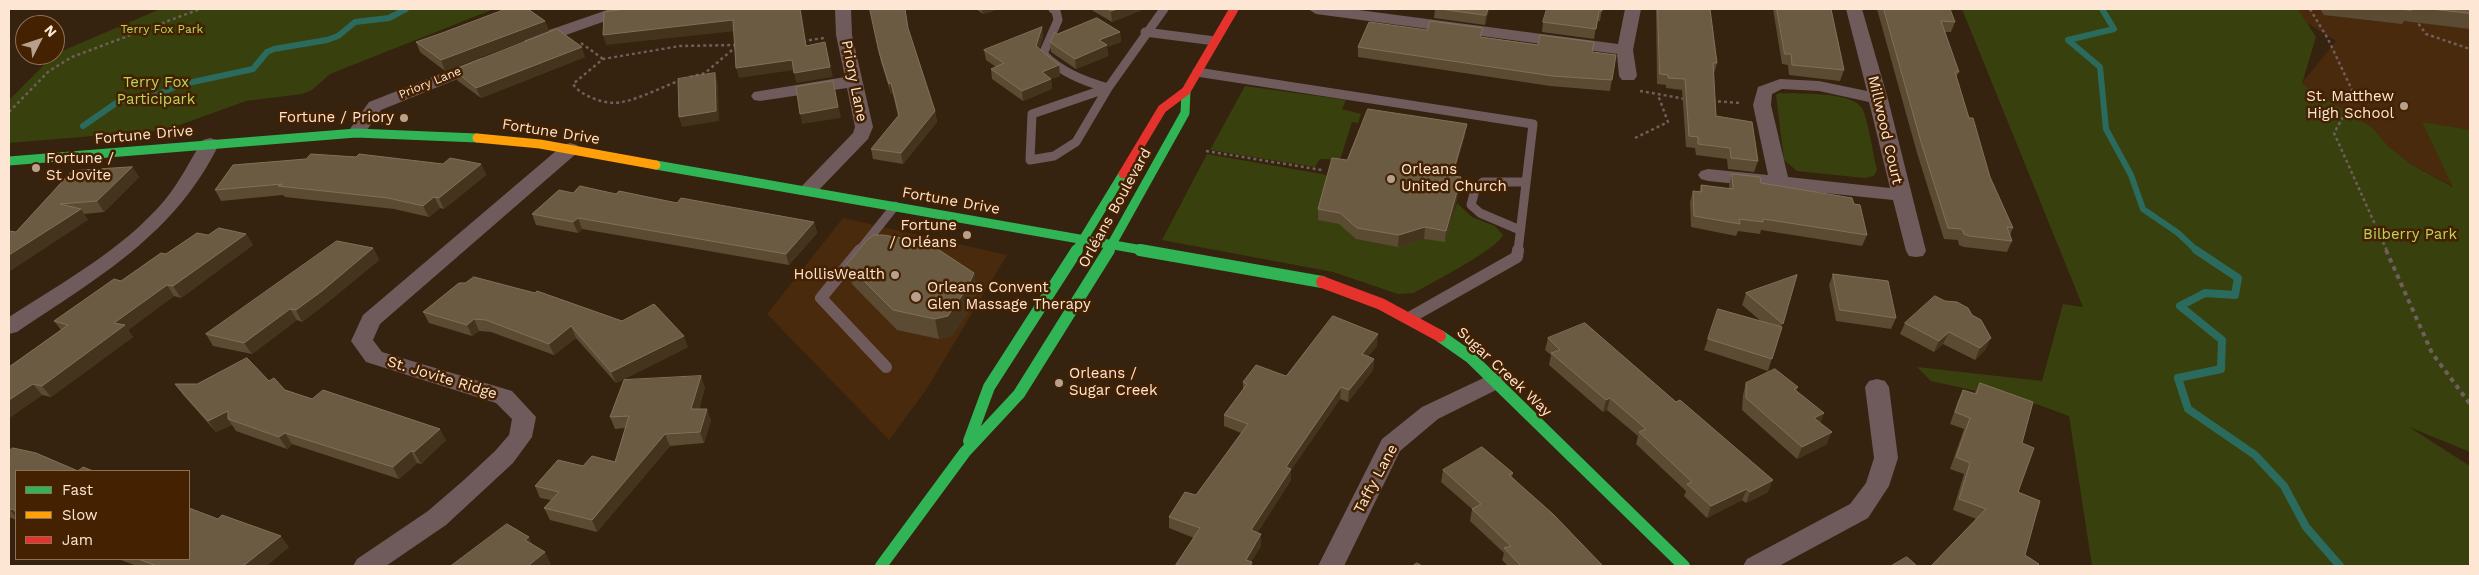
<!DOCTYPE html>
<html>
<head>
<meta charset="utf-8">
<style>
	body { margin:0 }
	#map { position:relative; width:2479px; height:575px; overflow:hidden; background:#35220f; font-family:"Work Sans",sans-serif }
	canvas { display:block }
	.frame { position:absolute; inset:0; border:10px solid #fde6d3; pointer-events:none }
	.legend { position:absolute; left:15px; top:470px; width:175px; height:90px; box-sizing:border-box; background:#442100; border:1px solid #8e7054; margin:0; padding:6px 9px; list-style:none; font-size:15px; color:#fde6d3 }
	.legend li { display:flex; align-items:center; gap:10px; height:25px }
	.legend b { width:25px; border:1px solid #8e7054 }
	.north { position:absolute; left:15px; top:15px; width:50px; height:50px; box-sizing:border-box; background:#442100; border:1px solid #8e7054; border-radius:50%; rotate:49deg; font-size:14px; font-weight:700; line-height:20px; text-align:center; color:#fde6d3 }
	.north::after { content:''; display:block; margin:auto; width:18px; height:22px; background:#b7a18e; clip-path:polygon(50% 0,100% 100%,50% 72%,0 100%) }
</style>
</head>
<body>
<div id="map">
<canvas width="2479" height="575"></canvas>
<div class="frame"></div>
<ul class="legend">
<li><b style="height:6px;background:#30b455"></b>Fast</li>
<li><b style="height:6px;background:#ff9f0a"></b>Slow</li>
<li><b style="height:6px;background:#e5322d"></b>Jam</li>
</ul>
<div class="north">N</div>
</div>
<script>
const c = document.querySelector('canvas').getContext('2d');
c.lineJoin = 'round';
function fillPath(path, color) {
  c.fillStyle = color;
  c.fill(path, 'evenodd');
}
function trace(path, color, width, dash) {
  c.strokeStyle = color;
  c.lineWidth = width;
  c.lineCap = dash ? 'butt' : 'round';
  c.setLineDash(dash || []);
  c.stroke(path);
}
function write(font, color, halo, rows, align = 'center') {
  c.font = font + ' "Work Sans",sans-serif';
  c.lineWidth = 5;
  c.setLineDash([]);
  c.textBaseline = 'middle';
  c.strokeStyle = halo;
  c.fillStyle = color;
  for (const [text, x, y, turn = 0] of rows) {
    c.save();
    c.translate(x, y);
    c.rotate((+turn || 0) * Math.PI / 180);
    c.textAlign = isNaN(turn) ? turn : align;
    if (halo) c.strokeText(text, 0, 0);
    c.fillText(text, 0, 0);
    c.restore();
  }
}
fillPath(new Path2D(`
	M2298,9H2470V195L2412,165L2388,146L2373,128L2301,84L2336,41L2307,23Z
	M843,218L1007,255L926,390L889,440L767,314Z`), '#492a0c');
fillPath(new Path2D(`
	M160,9H494L330,74L312,90L302,94L246,101L166,130L9,143V100L55,54Z
	M1962,9H2298L2316,37L2302,84L2373,128L2388,146L2412,165L2453,187L2422,122L2470,130V452L2409,427L2470,466V566H2092L2069,416L2036,404L1931,381L1917,367L2042,381L2063,304L2083,307Z
	M1245,86L1346,100L1342,109L1361,114L1358,123L1352,122L1340,160L1320,159L1315,167L1210,150Z
	M1779,93C1798,94 1855,91 1863,110C1870,128 1872,151 1877,170L1874,176L1864,178L1797,171L1784,160L1776,95Z
	M1207,154L1322,174L1334,178L1317,217L1444,239L1457,203L1472,217L1495,226L1503,235C1498,249 1431,283 1414,293L1398,294L1333,272L1162,240Z`), '#38400d');
trace(new Path2D(`
	M2102,9L2114,29L2068,40L2100,67L2106,129L2131,175L2143,209L2178,233L2197,251
	M83,126L119,101L149,98L179,85L253,69L267,52L274,49L327,40L338,36L355,22L389,18L406,9`), '#2b6b5e', 6);
trace(new Path2D(`
	M2196,250L2238,278L2235,295L2205,293L2180,306L2222,340L2221,369L2178,378L2188,409L2255,455L2284,486L2306,527L2340,566`), '#2b6b5e', 8);
trace(new Path2D(`
	M2310,9L2328,39L2352,90L2347,110L2334,133L2387,251
	M2415,19L2426,34L2470,49
	M803,41L824,38
	M581,43L603,59
	M690,77L705,73L738,45
	M681,80C662,87 642,98 622,102C608,106 580,96 573,84L603,59L680,46L737,45
	M1640,91L1686,99
	M1712,101L1741,103
	M9,112L49,71L72,57L200,9
	M1635,138L1668,122L1658,95
	M1206,151L1322,170`), '#6f5e5c', 2.5, [3, 3]);
trace(new Path2D(`
	M2386,250L2432,353L2470,404`), '#6f5e5c', 4, [4.5, 4.5]);
trace(new Path2D(`
	M1053,9L1056,11L1058,20L1043,54C1061,72 1083,81 1108,88
	M1145,32L1215,41
	M1197,72L1533,124L1518,251
	M1108,88L1076,142L1054,156L1030,160L1032,114Z
	M1108,88L1164,9
	M1520,230L1480,213L1471,205L1475,190L1483,182H1526
	M859,251L895,206`), '#6f5a5c', 9);
trace(new Path2D(`
	M860,250L821,298L886,367
	M1411,317L1517,257L1518,250`), '#6f5a5c', 12);
fillPath(new Path2D(`
	M610,9H668L660,14L614,18L532,47L526,46L524,42L526,38Z
	M835,9H851L852,35L873,127L868,139L814,195H800L797,191L853,133L855,127L847,88L760,101L754,100L751,96L754,92L760,91L845,77L836,35Z
	M1308,9H1351L1618,44L1625,9H1641L1633,50L1637,76L1634,80H1622L1619,76L1617,54L1316,14Z
	M1846,9H1862L1888,99L1926,251L1923,256L1916,257L1909,256L1906,251L1893,200L1708,181L1701,179L1698,175L1701,171L1708,169L1768,175L1753,105L1758,87L1780,79L1819,81L1867,91ZM1782,89L1819,91L1869,102L1890,188L1788,177L1771,105L1772,94Z
	M481,58L487,59L490,63L487,67L381,110L362,137H350L347,133L369,102Z
	M210,138L217,140L219,144C175,235 97,278 17,332L9,334V317C63,282 122,250 164,201C180,182 190,160 203,140Z
	M570,143L577,145L579,149L577,153L380,324L373,340L382,352L512,391L536,417L532,437L513,463L446,525L386,566H353L357,559L428,511L465,479L495,451L509,435L512,419L496,403L366,362L351,341L363,315L563,145Z
	M1494,373L1502,375L1505,381L1502,387L1438,419L1400,451L1344,566H1318L1382,439L1422,407Z
	M1877,379L1885,381L1889,387L1898,458L1889,486L1868,518L1779,566H1743L1747,559L1850,504L1866,483L1874,458L1865,387L1869,381Z`), '#6f5a5c');
trace(new Path2D(`
	M9,161L356,133L477,138
	M656,165L1148,251
	M1076,251L1123,174
	M1108,251L1185,113L1186,91`), '#30b455', 9);
trace(new Path2D(`
	M1140,250L1322,282
	M1440,336L1470,357L1684,566
	M969,441L989,387L1077,250
	M881,566L965,452L1019,394L1109,250`), '#30b455', 12);
trace(new Path2D(`
	M477,138L540,144L656,165`), '#ff9f0a', 9);
trace(new Path2D(`
	M1123,174L1162,109L1186,91L1234,9`), '#e5322d', 9);
trace(new Path2D(`
	M1322,282L1381,304L1440,336`), '#e5322d', 12);
fillPath(new Path2D(`
	M870,9L909,31L935,111L937,122L903,164L873,159L871,149L898,116L893,94H891L881,62Z
	M976,9H998L983,14Z
	M1090,9H1144L1112,22Z
	M1435,9H1489L1485,25L1434,18Z
	M1602,9L1600,21H1597L1594,39L1542,32L1543,22Z
	M1656,9H1710L1717,63L1714,74L1716,116L1758,161L1754,172L1728,169L1727,159L1696,155L1695,148L1686,147L1682,90L1666,88V85L1657,84Z
	M1773,9H1831L1844,70L1840,81L1789,75L1788,65L1782,64Z
	M1877,9H1950L1955,22L1951,32H1945L1959,72L1956,77L1969,118L1990,177L2013,228L2010,235L2012,241L2007,252L1964,247L1959,245L1958,240L1944,239L1917,153Z
	M2320,9H2470V29L2404,21L2402,24L2324,15Z
	M545,21L549,31L445,71L420,52L416,42Z
	M1042,27L1043,37L1039,49L1059,65L1060,76L1051,79L1052,89L1023,101L992,79L991,69L996,67L986,60L984,50Z
	M1120,32L1121,42L1107,47L1108,56L1076,69L1051,52L1050,42L1057,34Z
	M1482,37L1616,55L1610,91L1550,86L1358,57V47Z
	M585,57L481,98L458,81L454,70Z
	M1465,135L1453,176L1460,188L1445,242L1424,239L1398,247L1356,239L1339,224L1318,220V209L1347,160Z
	M443,164H481L486,175L444,209L440,208L429,217L394,209L285,197L283,195L221,201L215,190Z
	M132,167L139,177L104,212L84,214L88,220L16,232L72,171Z
	M1732,174L1761,183L1867,235L1862,246L1761,230L1760,234L1738,231L1736,236L1691,227L1690,202L1693,191L1699,192L1701,185L1729,189V185Z
	M573,193L616,194L814,222L817,233L789,265L582,229L578,233L536,225L532,214Z
	M246,234L253,245L181,298L174,296L128,330L133,337L51,397L42,395L9,418V367L61,330L54,321L166,254L208,235Z
	M373,248L379,260L328,302L302,322L297,320L252,354L213,346L206,334Z
	M847,264L974,273L977,292L971,308L952,336L939,339L897,330L852,284Z
	M1833,274L1896,318L1891,329L1836,321L1829,285Z
	M1797,275L1768,371L1704,350L1708,339L1762,322L1742,305L1746,293Z
	M459,283L688,347L616,383L576,338L554,355L491,332L479,331L472,336L429,323L423,312Z
	M1935,296L1986,349L1975,360L1943,344L1934,352L1900,334L1905,323Z
	M1548,338L1768,492L1746,503L1742,500L1707,518L1684,496L1686,491L1636,444L1638,436L1607,410L1603,412L1549,365L1551,355L1545,350Z
	M1377,346L1368,356L1374,359L1373,370L1348,402L1340,399L1291,470V480L1257,533L1261,534V546L1251,562L1252,566H1175L1194,538L1169,528V517L1196,495L1241,433L1224,426V415L1243,390V382L1286,376Z
	M269,381L285,390L446,440L421,464L417,463L399,479L292,444L287,449L236,431L232,425L216,432L183,395L175,384H197Z
	M1746,383L1798,387L1796,391L1824,413L1820,423L1827,444L1797,459L1742,410L1743,395Z
	M1980,383L2022,443L2018,492L2025,555L2039,564L2038,566H1931L1976,519L1953,510L1964,474L1950,469L1964,429L1950,424L1958,401L1963,390L1974,394Z
	M705,387L699,409L711,420L704,443L670,446L597,532L550,520L544,508L551,500L540,498L535,486L583,466L615,462L625,428L615,429L610,417Z
	M9,451L78,471H93H16V520L9,517Z
	M1443,470L1513,473L1512,477L1603,566H1508L1502,560L1504,553L1470,521L1472,509L1441,482Z
	M289,547L266,566H137L118,559H189Z`), '#5a4b32');
fillPath(new Path2D(`
	M800,9H801L808,56L806,46Z
	M982,9H998L983,14Z
	M1118,9H1144L1112,22L1111,11Z
	M1488,9H1489L1485,25L1486,15Z
	M733,20L736,31L606,45L603,35Z
	M545,21L549,31L445,71L441,60Z
	M1042,27L1043,37L1037,56L1036,46Z
	M1120,32L1121,42L1107,47L1108,56L1076,69L1075,59L1099,40Z
	M825,42L833,77L796,83L794,73Z
	M582,47L585,57L481,98L476,88Z
	M792,60L794,70L739,78L736,68Z
	M1059,65L1060,76L1051,79L1052,89L1023,101L1022,91L1042,72Z
	M715,73L718,84L719,121L682,127L679,117Z
	M833,81L841,118L802,124L800,114Z
	M891,83L893,94H891L889,84Z
	M935,111L937,122L903,164L901,153Z
	M1467,124L1465,135L1450,187L1452,176Z
	M481,164L486,175L444,209L439,198Z
	M132,167L139,177L104,212L97,201Z
	M1461,177L1460,188L1445,242L1446,231Z
	M434,197L440,208L429,217L423,206Z
	M81,209L88,220L9,272V255Z
	M578,218L582,229L578,233L573,222Z
	M814,222L817,233L789,265L786,254Z
	M1425,227L1424,239L1398,247L1399,235Z
	M246,234L253,245L181,298L173,286Z
	M373,248L379,260L328,302L302,322L296,310Z
	M974,273L977,292L971,308L952,336L939,339L935,319Z
	M167,285L174,296L128,330L133,337L51,397L42,386L114,323Z
	M290,309L297,320L252,354L244,343Z
	M474,319L479,331L472,336L467,325Z
	M571,326L576,338L554,355L549,344Z
	M1949,332L1943,344L1934,352L1939,341Z
	M1378,334L1377,346L1361,365L1362,354Z
	M684,336L688,347L616,383L611,372Z
	M1991,338L1986,349L1975,360L1980,348Z
	M1374,359L1373,370L1348,402L1349,390Z
	M701,376L705,387L695,421L691,409Z
	M33,384L42,395L9,418V400Z
	M1341,387L1340,399L1291,470V480L1251,542V530L1286,467Z
	M1610,398L1607,410L1603,412L1606,400Z
	M707,409L711,420L704,443L700,432Z
	M228,411V419L232,425L216,432L208,421Z
	M1824,413L1819,424L1814,418Z
	M440,429L446,440L421,464L414,452Z
	M1832,432L1827,444L1797,459L1802,447Z
	M285,433L292,444L287,449L279,437Z
	M665,434L670,446L597,532L592,520Z
	M411,451L417,463L399,479L393,467Z
	M1773,480L1768,492L1746,503L1750,492Z
	M1747,489L1742,500L1707,518L1711,506Z
	M12,509L16,514V517L10,510Z
	M1261,534V546L1249,566L1246,560Z
	M281,536L289,547L266,566H243Z
	M529,537L535,549L525,540Z
	M545,552L551,564L548,566H528Z`), '#44331d');
const building = new Path2D(`
	M506,9H528L545,21L441,60L416,42L442,33Z
	M628,9H800L806,46L825,42L830,67L794,73L792,60L736,68L733,20L603,35L604,12Z
	M870,9H905L908,28L935,111L901,153L871,149L899,115L891,83L889,84L879,52Z
	M1107,9H1118L1111,11Z
	M1441,9H1488L1486,15Z
	M1547,9H1602V11H1599L1596,29L1543,22Z
	M1658,9H1710L1717,63H1713L1716,116L1752,122L1758,161L1731,158L1730,148L1698,144V137L1689,136L1685,79L1668,78V75L1660,74Z
	M1777,9H1831L1844,70L1792,65L1791,54H1785Z
	M1884,9H1950L1955,22L1941,21L1959,72H1955L1969,118H1973L1990,177L2013,228L2007,227L2012,241L1969,236L1964,234L1962,229L1948,228L1921,142Z
	M2398,9H2410L2411,10Z
	M2431,9H2470V13Z
	M1097,18L1120,32L1099,40L1107,45L1075,59L1050,42L1055,32L1057,34Z
	M1430,21L1483,28L1480,37L1538,45L1540,35L1594,42L1592,52L1616,55L1612,80L1552,76L1358,47L1369,22L1427,30Z
	M1042,27L1036,46L1059,65L1042,72L1051,79L1022,91L991,69L1004,63L984,50Z
	M557,29L582,47L476,88L454,70Z
	M715,73L716,111L679,117L678,79Z
	M833,81L838,107L800,114L796,87Z
	M1368,109L1467,124L1452,176L1461,177L1446,231L1425,227L1399,235L1357,228L1340,213L1318,209L1332,158L1347,160Z
	M311,154L356,157L359,154L443,164L450,158L481,164L439,198L434,197L423,206L388,198L278,186L282,184L215,190L233,165L306,159Z
	M132,167L97,201L60,204L81,209L9,255V231L16,232L72,171Z
	M1732,174L1760,177L1761,183L1852,198L1854,204L1860,205L1867,235L1763,219V222L1739,219L1740,224L1694,216L1693,191L1702,192L1701,185L1733,189Z
	M580,186L616,194L619,191L677,203L681,198L814,222L786,254L578,218L573,222L532,214L559,190L573,193Z
	M219,228L246,234L173,286L167,285L114,323L125,325L42,386L33,384L9,400V367L68,325L54,321L114,279L121,281L161,253L166,254L197,233L208,235Z
	M874,235H883L927,242L974,273L967,288L948,316L935,319L893,310L847,264L867,240Z
	M337,241L373,248L322,291L296,310L290,309L244,343L206,334Z
	M1833,274L1888,281L1896,318L1840,310Z
	M1797,275L1783,324L1746,293Z
	M474,277L535,293L537,291L622,321L654,304L684,336L611,372L571,326L549,344L486,320L474,319L467,325L423,312L459,283H465Z
	M1935,296L1945,301L1957,302L1968,308L1972,315L1981,320L1991,338L1980,348L1949,332L1939,341L1905,323Z
	M1718,309L1782,327L1772,359L1708,339Z
	M1333,316L1378,334L1362,354L1374,359L1349,390L1341,387L1286,467L1291,469L1251,530L1261,534L1246,560L1252,562L1250,566H1175L1200,528L1169,517L1185,492L1196,495L1248,424L1224,415L1247,384L1243,382L1256,365L1286,376Z
	M1585,323L1676,402L1680,400L1773,480L1750,492L1747,489L1711,506L1687,484L1692,482L1639,432L1646,429L1610,398L1606,400L1551,353L1560,350L1548,338Z
	M247,358L269,381L274,378L285,390L312,399L323,390L440,429L414,452L411,451L393,467L285,433L279,437L228,419V411L208,421L175,384H197Z
	M1775,369L1798,387L1794,389L1824,413L1814,418L1832,432L1802,447L1746,398V383Z
	M701,376L691,409H707L700,432L665,434L592,520L544,508L559,492L535,486L558,460L583,466L592,456L615,462L629,416L610,417L624,380Z
	M1980,383L2033,402L2022,443L2034,448L2018,492L2040,501L2025,555L2039,564L2037,566H1931L1986,509L1959,499L1970,463L1956,457L1970,418L1955,412L1963,390L1976,394Z
	M1482,447L1513,473L1509,475L1553,514L1603,566H1521L1504,548L1511,546L1472,509L1481,504L1443,470Z
	M13,448L36,453L78,471L83,467L93,471H16V511L12,509L10,510H9V451Z
	M189,508L218,519L222,515L281,536L243,566H157L138,559H189Z
	M507,524L529,537L525,540L545,552L528,566H451Z
	M1907,557L1917,566H1891Z
	M1417,563L1422,566H1413Z`);
fillPath(building, '#6c5b43');
trace(building, '#82715a', 1);
for (const [x, y, r, color] of [
	[2404,106,5,"#b7a18e"],
	[404,118,5,"#b7a18e"],
	[36,168,5,"#b7a18e"],
	[1391,179,5,"#b7a18e"],
	[967,235,5,"#b7a18e"],
	[895,275,5,"#b7a18e"],
	[916,297,6,"#b7a18e"],
	[1059,383,5,"#b7a18e"]
]) {
  const dot = new Path2D();
  dot.arc(x, y, r, 0, 2 * Math.PI);
  c.fillStyle = color;
  c.fill(dot);
  trace(dot, '#442100', 2);
}
write('12px', '#b9d65c', '#442100', [
	["Terry Fox Park",162,29]
]);
write('12px', '#fde6d3', '#442100', [
	["Priory Lane",430,83,-22]
]);
write('15px', '#fde6d3', '#442100', [
	["Priory Lane",854,81,79],
	["Millwood Court",1885,130,77],
	["Fortune Drive",551,132,9],
	["Fortune Drive",144,135,-5],
	["Fortune Drive",951,201,10],
	["Orléans Boulevard",1115,208,-61],
	["Sugar Creek Way",1504,372,43],
	["St. Jovite Ridge",442,378,17],
	["Taffy Lane",1376,479,-62]
]);
write('15px', '#b9d65c', '#442100', [
	["Terry Fox",156,83],
	["Participark",156,100],
	["Bilberry Park",2410,235]
]);
write('15px', '#fde6d3', '#442100', [
	["St. Matthew",2394,97],
	["High School",2394,114],
	["Fortune / Priory",394,118],
	["Fortune /",46,159,"left"],
	["St Jovite",46,176,"left"],
	["Orleans",1401,170,"left"],
	["United Church",1401,187,"left"],
	["Fortune",957,226],
	["/ Orléans",957,243],
	["HollisWealth",885,275],
	["Orleans Convent",927,288,"left"],
	["Glen Massage Therapy",927,305,"left"],
	["Orleans /",1069,374,"left"],
	["Sugar Creek",1069,391,"left"]
], 'right');
</script>
</body>
</html>
